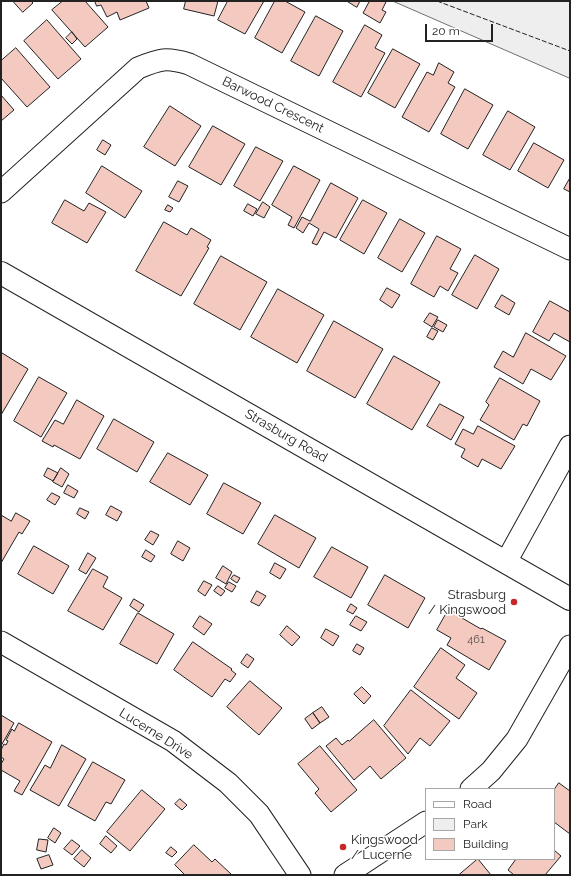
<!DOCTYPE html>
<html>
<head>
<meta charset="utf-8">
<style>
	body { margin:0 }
	#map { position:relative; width:571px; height:876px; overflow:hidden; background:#fff; font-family:Raleway,sans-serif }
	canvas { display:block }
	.frame { position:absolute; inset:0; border:2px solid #222; pointer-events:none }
	.legend { position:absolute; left:425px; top:788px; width:130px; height:72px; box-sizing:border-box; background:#fff; border:1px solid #a7a7a7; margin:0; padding:5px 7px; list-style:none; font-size:12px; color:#222 }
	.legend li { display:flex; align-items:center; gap:8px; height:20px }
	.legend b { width:20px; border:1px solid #a7a7a7 }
	.scale { position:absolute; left:425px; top:24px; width:68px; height:18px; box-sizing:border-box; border:2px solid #222; border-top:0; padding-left:5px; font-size:12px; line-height:14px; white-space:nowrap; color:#222; -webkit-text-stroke:3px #fff; paint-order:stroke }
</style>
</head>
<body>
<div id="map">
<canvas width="571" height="876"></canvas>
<div class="frame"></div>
<ul class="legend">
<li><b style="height:5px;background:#fff"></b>Road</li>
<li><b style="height:11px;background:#eee"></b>Park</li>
<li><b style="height:11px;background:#f3c9c0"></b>Building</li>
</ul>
<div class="scale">20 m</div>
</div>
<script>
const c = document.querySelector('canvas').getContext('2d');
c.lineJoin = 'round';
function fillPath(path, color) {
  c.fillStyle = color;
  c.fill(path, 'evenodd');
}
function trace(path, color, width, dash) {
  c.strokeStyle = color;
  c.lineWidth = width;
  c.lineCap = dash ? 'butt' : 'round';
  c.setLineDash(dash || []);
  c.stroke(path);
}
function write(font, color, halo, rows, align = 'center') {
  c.font = font + ' Raleway,sans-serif';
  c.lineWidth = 3;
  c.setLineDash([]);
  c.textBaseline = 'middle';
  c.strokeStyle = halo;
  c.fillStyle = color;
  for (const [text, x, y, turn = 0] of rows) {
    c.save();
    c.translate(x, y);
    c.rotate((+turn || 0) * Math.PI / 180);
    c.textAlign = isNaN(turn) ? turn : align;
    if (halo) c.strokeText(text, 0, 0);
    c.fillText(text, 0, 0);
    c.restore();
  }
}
const green = new Path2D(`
	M393,1H570V78Z`);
fillPath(green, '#eee');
trace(green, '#6f6f6f', 1);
const building = new Path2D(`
	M13,1H31L33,3L23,12Z
	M63,1H85L108,27L85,47L52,10Z
	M95,1H146L149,8L120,20L117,12L107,17L101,5L97,6Z
	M186,1H218L214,16L184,9Z
	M228,1H264L245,34L218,20Z
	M275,1H285L305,12L282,53L255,38Z
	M347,1H360L357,7Z
	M368,1H383L386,2L382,10L386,12L380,23L363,13L369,2Z
	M316,16L343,31L319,76L291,61Z
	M47,20L81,59L58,79L24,41Z
	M365,25L382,35L375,48L385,53L361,97L333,82Z
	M72,32L77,39L72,44L66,38Z
	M16,48L50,87L27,107L1,78V61Z
	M393,49L420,64L395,108L368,93Z
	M439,63L454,72L448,83L455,87L429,132L402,117L427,72L433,75Z
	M465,89L493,105L468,149L441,134Z
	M1,95L14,110L1,121Z
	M170,106L201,126L175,166L144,147Z
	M508,111L535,127L510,170L483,155Z
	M213,126L245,144L221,185L189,167Z
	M103,140L111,145L105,155L97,150Z
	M534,143L564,160L548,188L518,171Z
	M256,147L283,161L260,201L234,186Z
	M102,166L142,191L125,218L86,193Z
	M294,166L320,180L294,228L288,225L292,217L272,205Z
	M570,178V192L564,189Z
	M178,181L188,186L179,202L169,197Z
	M331,183L358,198L336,238L324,232L317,245L312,243L319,229L309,223L303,233L296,228L302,217L310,221Z
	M65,200L84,211L89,203L106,212L87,243L52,223Z
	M363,200L387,213L364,254L340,240Z
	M263,202L270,207L264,218L256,214Z
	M248,204L257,209L253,216L244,211Z
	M168,205L173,208L170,212L165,210Z
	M400,219L425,233L402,272L378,258Z
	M164,222L187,235L191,228L211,240L207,247L209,248L181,296L136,271Z
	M437,236L461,249L450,269L458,273L448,291L440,286L434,297L411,284Z
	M475,255L499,269L477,309L452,295Z
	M221,256L267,282L240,330L194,304Z
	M387,288L400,295L392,308L380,300Z
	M278,289L324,315L297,363L251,337Z
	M502,295L515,303L509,315L495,307Z
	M550,301L570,312V342L554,333L549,341L533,332Z
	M430,313L438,317L432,327L424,322Z
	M438,320L447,325L443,332L434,327Z
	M334,321L383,349L355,398L307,371Z
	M432,328L438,331L433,340L427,337Z
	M526,333L566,356L551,380L531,369L523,384L494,367L503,351L513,357Z
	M2,353L28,369L1,415V354Z
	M394,356L440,382L412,430L367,404Z
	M39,377L67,393L41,437L14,421Z
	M500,378L540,401L527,426L523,424L514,440L480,420L489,405L486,402Z
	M77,400L104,416L80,459L54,445L53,447L42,441L55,420L63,424Z
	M440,404L464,417L451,440L427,426Z
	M114,419L154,442L137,472L97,449Z
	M478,426L515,446L501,469L482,459L478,467L461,457L465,449L455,444L463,429L473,434Z
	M168,453L208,475L190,505L150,482Z
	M48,468L58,473L53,481L44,476Z
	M61,468L69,474L62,487L53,482Z
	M224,483L261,503L243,534L207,514Z
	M68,485L78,491L74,498L64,493Z
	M52,493L60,497L55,505L47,500Z
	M111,506L122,512L117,521L106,515Z
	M80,508L89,512L85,519L77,514Z
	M16,513L30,521L22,534L19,532L1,563V515L11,521Z
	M275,515L316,538L299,568L258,544Z
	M151,531L159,535L153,545L145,540Z
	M178,541L190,548L183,561L171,554Z
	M34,546L69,566L53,594L18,574Z
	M332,547L368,567L351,598L314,577Z
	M146,550L155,556L151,562L142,557Z
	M88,553L96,558L86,574L79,570Z
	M275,563L286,569L280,579L270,573Z
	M223,566L232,572L226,584L216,578Z
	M93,569L108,577L103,587L122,598L103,630L68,611Z
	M234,575L240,578L237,583L231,579Z
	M385,575L425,598L408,628L368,605Z
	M204,581L212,585L205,596L198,591Z
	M229,582L236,586L232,592L225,588Z
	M218,586L225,591L221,596L214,591Z
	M257,591L266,596L259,606L251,602Z
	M134,599L144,605L139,612L130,606Z
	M351,604L357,608L353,614L347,611Z
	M449,609L463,617L462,618L481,629L482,628L506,641L489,670L447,645L451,638L437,630Z
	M138,613L174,634L157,664L120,644Z
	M200,616L212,624L204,635L193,627Z
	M356,616L367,622L361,631L350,625Z
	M287,626L300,637L292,646L280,635Z
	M326,629L339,636L333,646L321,638Z
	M193,642L232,669L231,670L236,674L230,682L225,679L212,697L174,670Z
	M357,644L364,648L360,655L353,651Z
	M441,648L465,665L456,678L477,693L459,719L414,687Z
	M247,654L254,659L248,668L241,663Z
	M250,681L282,708L259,735L227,707Z
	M362,687L371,696L364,704L354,694Z
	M411,690L450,721L430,746L420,738L408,754L384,726Z
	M322,707L329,717L320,723L313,713Z
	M313,713L320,723L312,729L305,719Z
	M1,715L14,723L1,746Z
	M374,720L406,758L381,779L370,766L354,780L326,746L336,738L342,745L348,740L349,741Z
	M19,723L52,742L22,795L14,791L20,781L1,770V764L4,759L1,757V750L4,744L6,745L8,741L6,740L12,729L14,731Z
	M62,745L86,759L59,806L30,790L45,765L50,768Z
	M320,746L357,790L331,812L315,793L319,789L298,764Z
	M93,762L125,780L111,804L106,802L95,821L68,806Z
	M559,783L570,791V834L554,822V790Z
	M142,790L165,809L130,851L107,832Z
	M180,799L187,805L182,810L175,804Z
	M54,828L61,833L55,843L48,838Z
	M106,836L117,846L111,853L100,844Z
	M39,839L48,840L46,852L37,850Z
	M72,840L80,846L72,855L64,849Z
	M194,845L212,862L215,859L232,875H185L175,865Z
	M171,847L177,852L172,857L166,853Z
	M82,850L91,858L84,867L74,859Z
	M554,850L561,856L545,875H514L508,870L516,859H554Z
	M49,855L53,865L41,869L37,859Z
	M478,859L491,875H459Z`);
fillPath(building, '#f3c9c0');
trace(building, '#222', 1);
const street = new Path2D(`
	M1,192L138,68C160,59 166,57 189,64L570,249
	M506,562L570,446
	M1,642L173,741L228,783L259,814L300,875
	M471,789L491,771L517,739L570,646
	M345,875L426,822`);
const secondary = new Path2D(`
	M1,273L570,599`);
trace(street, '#222', 23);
trace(secondary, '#222', 24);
trace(street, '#fff', 21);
trace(secondary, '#fff', 22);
trace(new Path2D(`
	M437,1L570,51`), '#222', 1, [5, 2]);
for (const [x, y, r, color] of [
	[514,602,4,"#c62828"],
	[343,847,4,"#c62828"]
]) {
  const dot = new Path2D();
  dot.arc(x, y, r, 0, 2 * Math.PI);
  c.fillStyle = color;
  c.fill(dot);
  trace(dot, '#fff', 1.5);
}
write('11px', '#564c4a', null, [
	["461",476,640]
]);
write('13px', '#222', '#fff', [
	["Barwood Crescent",273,105,26],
	["Strasburg Road",286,436,30],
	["Lucerne Drive",156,734,32]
]);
write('13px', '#222', '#fff', [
	["Strasburg",506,595],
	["/ Kingswood",506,610],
	["Kingswood",351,840,"left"],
	["/ Lucerne",351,855,"left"]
], 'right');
</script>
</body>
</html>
